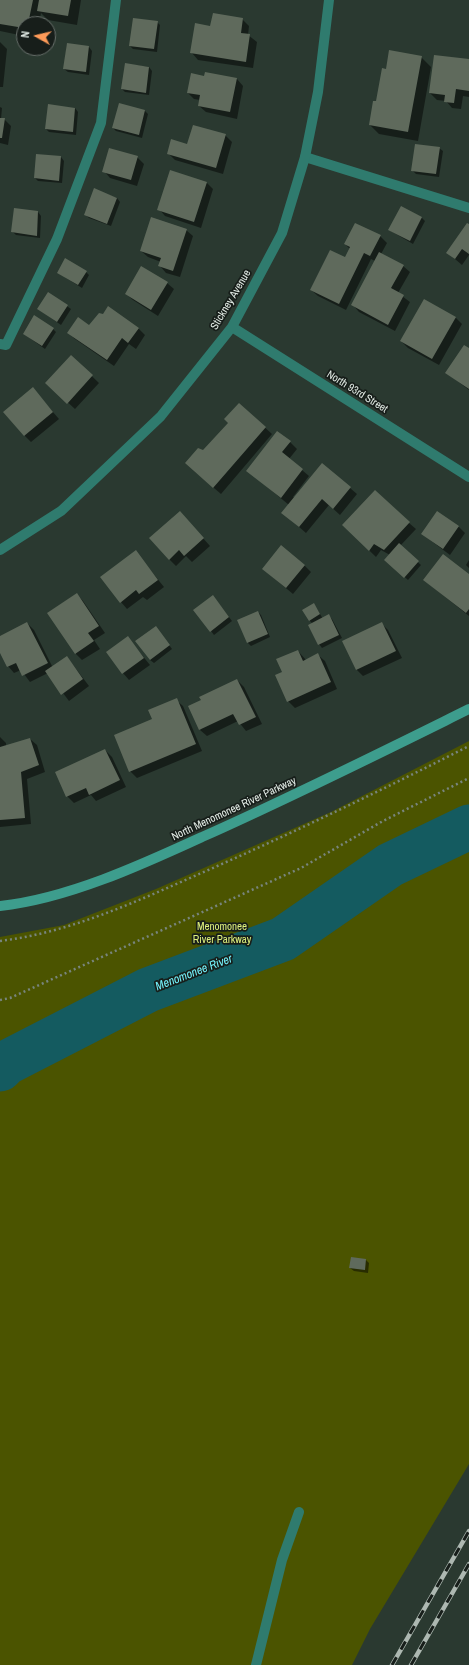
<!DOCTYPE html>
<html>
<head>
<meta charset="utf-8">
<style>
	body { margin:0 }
	#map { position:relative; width:469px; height:1665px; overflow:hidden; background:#2a3930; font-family:"Archivo Narrow",sans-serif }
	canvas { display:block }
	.north { position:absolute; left:16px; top:16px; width:40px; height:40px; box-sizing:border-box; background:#171e1a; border:1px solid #69706c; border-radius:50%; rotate:278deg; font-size:11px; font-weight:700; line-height:16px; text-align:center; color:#e3ece6 }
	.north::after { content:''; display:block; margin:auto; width:14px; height:18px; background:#fe9b59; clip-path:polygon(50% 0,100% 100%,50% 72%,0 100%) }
</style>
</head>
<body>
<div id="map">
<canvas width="469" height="1665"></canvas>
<div class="north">N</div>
</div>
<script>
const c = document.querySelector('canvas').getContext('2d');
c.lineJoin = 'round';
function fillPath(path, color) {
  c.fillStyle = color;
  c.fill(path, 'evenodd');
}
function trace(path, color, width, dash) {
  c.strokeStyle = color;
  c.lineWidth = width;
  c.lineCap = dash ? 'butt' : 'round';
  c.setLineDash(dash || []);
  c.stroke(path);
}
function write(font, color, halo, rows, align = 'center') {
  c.font = font + ' "Archivo Narrow",sans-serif';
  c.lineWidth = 3.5;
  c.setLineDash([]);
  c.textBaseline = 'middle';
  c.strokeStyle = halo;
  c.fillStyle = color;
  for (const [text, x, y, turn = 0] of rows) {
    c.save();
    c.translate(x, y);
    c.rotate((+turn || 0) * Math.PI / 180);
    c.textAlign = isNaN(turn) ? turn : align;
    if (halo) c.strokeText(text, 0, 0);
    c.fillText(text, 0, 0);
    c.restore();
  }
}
fillPath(new Path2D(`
	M469,741V1464L370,1629L352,1665H0V937L64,925L156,889L331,812Z`), '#4b5400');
fillPath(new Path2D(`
	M0,0H81L77,25L48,20L41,13L39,24H24V36L0,31Z
	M242,19L249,26L248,35L257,42L253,68L198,60L192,53L211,27Z
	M157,22L160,25L157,52L133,49L130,46Z
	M0,42L7,49L3,87H0Z
	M67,44L89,47L92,51L89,75L68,72L64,69Z
	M421,57L431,67L418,141L379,134L370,125L387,70Z
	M469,60V97L463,96L461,109L452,108L446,101L437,100L430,93Z
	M126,64L149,67L152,71L149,95L125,92L122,89Z
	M205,77L237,79L243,86L237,119L206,112L199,106L200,100L194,99L188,93Z
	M0,107L2,108L1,119H4L11,126L8,145L0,143Z
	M75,108L78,112L76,135L49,132L46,129Z
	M145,111L148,114L142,138L116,131L113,128Z
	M225,135L232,142L223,174L175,160L168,153L188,145Z
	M439,148L443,151L439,177L416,174L412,170Z
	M61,157L64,161L62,183L38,181L35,178Z
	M137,157L144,164L137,186L110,178L104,171Z
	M207,183L213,189L201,228L165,216L159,209Z
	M95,190L117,198L120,202L111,226L89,218L85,214Z
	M38,212L41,216L40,238L16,235L13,232Z
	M422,218L425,221L413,244L389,230Z
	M469,225V255L462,265L448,253Z
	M186,230L193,236L180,277L166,273L160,266L161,262L148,257L141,251Z
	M380,236L387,243L381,254L403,266L410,272L398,293L410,302L395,331L359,312L353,305L375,261L371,259L346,310L318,296L311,290L345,258L350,249L345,244Z
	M86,272L89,275L82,288L58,273Z
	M167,283L174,289L158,316L133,300L126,294Z
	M48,293L71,309L61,325L38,309Z
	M456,318L462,324L439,365L408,348L401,341Z
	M90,326L138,328L145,335L136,349L129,344L114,366L75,339L68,333Z
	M53,329L56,332L45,349L24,334Z
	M469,350V390L447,373Z
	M71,356L99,383L75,409L53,389Z
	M33,389L59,419L31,442L24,435Z
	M239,404L272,434L221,494L193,470L203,451L229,423Z
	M290,442L297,449L289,459L309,476L293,497L295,498L322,464L357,494L340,515L329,505L306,533L283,513L289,505L248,471Z
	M186,519L210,546L192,562L186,556L176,566L169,559Z
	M409,523L416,529L400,546L421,565L408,580L389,563L390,555L381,550L376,557L343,525Z
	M459,527L465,533L450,555L422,534Z
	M135,551L164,587L147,600L143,597L127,609L121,602Z
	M469,560V568L466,565Z
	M304,565L311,572L293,594L263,569Z
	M469,576V616L424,580Z
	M77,594L83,601L105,633L94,640L100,649L82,660L76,654L48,613Z
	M216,600L232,621L214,635L211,631Z
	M314,604L323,619L329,616L332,619L342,638L322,648L319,644L313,624L309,620Z
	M258,612L261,615L270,637L251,646L248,643Z
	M27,623L34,630L53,668L67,657L89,686L69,701L48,673L30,682L21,670L14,673L8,666L0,651V637Z
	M382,624L388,630L402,658L363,676L356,669Z
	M159,631L172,649L154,663L150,660Z
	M128,638L150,665L129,680L123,673Z
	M298,651L306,660L318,655L325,661L337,689L295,708L288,701L284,673Z
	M237,680L244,687L262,724L246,731L238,721L207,736L200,730Z
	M176,700L183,706L202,751L137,778L130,771L153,720Z
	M0,737L6,743V746L30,739L37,745L45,772L27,779L31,824L0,827Z
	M105,750L112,757L126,787L96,801L91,795L74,803L67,796Z
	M366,1260L369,1263L368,1273L354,1271L350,1268Z`), '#0007');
trace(new Path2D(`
	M0,1069L6,1063L148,990L283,939L390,865L469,827`), '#145b60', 45);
fillPath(new Path2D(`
	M0,0H33L28,24H24V28L0,24Z
	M39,0H71L68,16L37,11Z
	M213,13L243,18L241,33L250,34L246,62L190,53L195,23L210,26Z
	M133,18L158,21L154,49L129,46Z
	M67,43L89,46L86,72L63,69Z
	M389,50L422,56L408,132L369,125L373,101H376L382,68L386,69Z
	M434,55L469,59V91L456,89L454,103L444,102L445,95L429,93Z
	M125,63L149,67L146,93L121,89Z
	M205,72L237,78L230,112L198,106L200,95L187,93L191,73L204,76Z
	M119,103L145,110L139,135L112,128Z
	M48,104L75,108L73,132L45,129Z
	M0,118H5L2,138H0Z
	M193,125L226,134L216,168L167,154L171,139L187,144Z
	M415,144L440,147L436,174L411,171Z
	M109,148L138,156L131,180L102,172Z
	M36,154L61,156L59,181L34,178Z
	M170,170L207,182L194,222L157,210Z
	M94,188L117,198L107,224L84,215Z
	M401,206L422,217L410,241L388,230Z
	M14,208L38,211L37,236L11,232Z
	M151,217L187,229L173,271L158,266L161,258L140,251Z
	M355,223L381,235L370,256L364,253L339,304L310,290L330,250L345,257L350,247L344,244Z
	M467,223L469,224V254L462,249L455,259L446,253Z
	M379,252L404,265L391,288L404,295L388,325L351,305Z
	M65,258L87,271L78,285L57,273Z
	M141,266L168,282L151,310L125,294Z
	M48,292L68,305L57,322L37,309Z
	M424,299L456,317L432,359L400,341Z
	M108,306L139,328L128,343L122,338L107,360L67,333L78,317L89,325L99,313L103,314Z
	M34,315L54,328L42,346L23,334Z
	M464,345L469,348V389L445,373Z
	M71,355L93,375L67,404L45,383Z
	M33,387L53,412L24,436L3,412Z
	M239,403L266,427L213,488L185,463L198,448L203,450L228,423L224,419Z
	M277,431L291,441L282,452L303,469L281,498L246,471Z
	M322,463L351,487L333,509L322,499L299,527L281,513Z
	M375,490L410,522L384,550L374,544L369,551L342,525Z
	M180,511L204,538L184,556L179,550L169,560L149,538Z
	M437,511L459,526L443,549L421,534Z
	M399,543L419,561L404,578L384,560Z
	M281,545L305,565L286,588L262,569Z
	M136,550L158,580L139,594L136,590L120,603L100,577Z
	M443,554L469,574V609L466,613L423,580Z
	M77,593L99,626L88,633L94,641L75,654L47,613Z
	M213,595L229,617L210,632L193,610Z
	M314,603L320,614L309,621L302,610Z
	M258,611L268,634L247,643L237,620Z
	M329,614L339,635L318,645L308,625Z
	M27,622L48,663L22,676L16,663L7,667L0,653V636Z
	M382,622L396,651L356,670L342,641Z
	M156,626L170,645L150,660L135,641Z
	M128,636L144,658L122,674L106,652Z
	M298,650L303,661L318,653L331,682L287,702L275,675L282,672L276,659Z
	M67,656L83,679L61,695L45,671Z
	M237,679L256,717L239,725L233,714L199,730L188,706L201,700L199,697Z
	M177,698L196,744L129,772L114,735L152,719L148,710Z
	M30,738L39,765L21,772L25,818L0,820V747Z
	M105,749L120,780L89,795L86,788L66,797L55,772Z
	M351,1257L366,1259L365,1270L349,1268Z`), '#5f6a5c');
trace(new Path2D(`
	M0,941C73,932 139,900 206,871C295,832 382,790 469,746
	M0,1000L10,998L301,868L383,821L469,778`), '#78857d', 2.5, [2, 3]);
trace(new Path2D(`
	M305,157L469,208
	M0,344L6,345L57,239L101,123L116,0
	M256,1665L282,1560L299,1512`), '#2f7b6e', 10);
trace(new Path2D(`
	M232,327L469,477
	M0,550L61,511L161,416L232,327L282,233L305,157L318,92L329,0`), '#2f7b6e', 10);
trace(new Path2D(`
	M0,906C67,899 141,865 202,837C292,797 380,753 469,709`), '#3d9d8d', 10);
const rail = new Path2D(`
	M392,1665L469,1531
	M411,1665L469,1564`);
trace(rail, '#adb8b1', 4.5);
trace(rail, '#171e1a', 3, [9]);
write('11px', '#e3ece6', '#171e1a', [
	["Stickney Avenue",231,300,-59],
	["North 93rd Street",357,392,32],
	["North Menomonee River Parkway",234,809,-25]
]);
write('11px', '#def07d', '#171e1a', [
	["Menomonee",222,927],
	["River Parkway",222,940]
]);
write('italic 12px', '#74f3fc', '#171e1a', [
	["Menomonee River",194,973,-21]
]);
</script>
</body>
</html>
